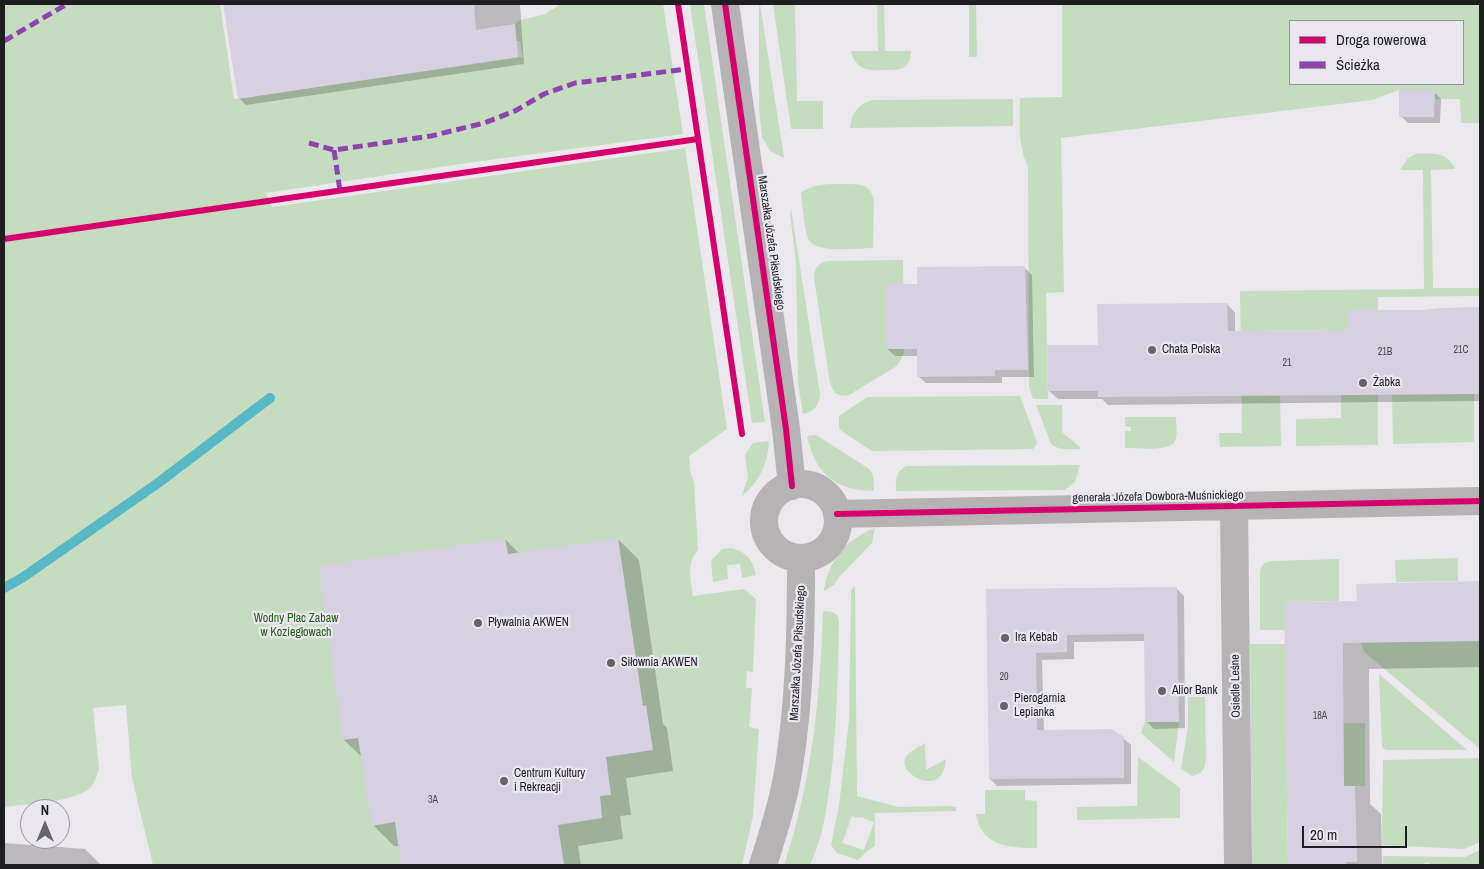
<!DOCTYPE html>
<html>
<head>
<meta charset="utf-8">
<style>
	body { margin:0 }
	#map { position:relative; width:1484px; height:869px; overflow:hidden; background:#eae8ed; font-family:"Archivo Narrow",sans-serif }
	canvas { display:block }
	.frame { position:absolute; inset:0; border:5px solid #1e1d20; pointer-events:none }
	.legend { position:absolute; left:1289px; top:20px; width:175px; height:65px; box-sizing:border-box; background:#e9e6ef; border:1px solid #98969c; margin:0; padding:6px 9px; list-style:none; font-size:15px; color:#1e1d20 }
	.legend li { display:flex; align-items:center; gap:10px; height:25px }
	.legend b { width:25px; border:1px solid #98969c }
	.north { position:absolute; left:20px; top:799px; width:50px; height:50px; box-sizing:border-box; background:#e9e6ef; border:1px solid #98969c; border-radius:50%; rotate:0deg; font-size:14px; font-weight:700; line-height:20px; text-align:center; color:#1e1d20 }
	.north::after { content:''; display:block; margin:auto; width:18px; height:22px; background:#656468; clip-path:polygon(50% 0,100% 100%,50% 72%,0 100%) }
	.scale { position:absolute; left:1302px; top:826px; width:105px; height:22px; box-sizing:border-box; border:2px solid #1e1d20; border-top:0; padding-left:6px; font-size:15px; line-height:18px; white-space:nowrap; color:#1e1d20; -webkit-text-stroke:4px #e9e6ef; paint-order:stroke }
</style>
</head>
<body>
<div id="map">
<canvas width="1484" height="869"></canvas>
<div class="frame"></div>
<ul class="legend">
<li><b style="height:6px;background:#d6006c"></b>Droga rowerowa</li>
<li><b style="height:6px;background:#8e44ad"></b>Ścieżka</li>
</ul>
<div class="north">N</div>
<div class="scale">20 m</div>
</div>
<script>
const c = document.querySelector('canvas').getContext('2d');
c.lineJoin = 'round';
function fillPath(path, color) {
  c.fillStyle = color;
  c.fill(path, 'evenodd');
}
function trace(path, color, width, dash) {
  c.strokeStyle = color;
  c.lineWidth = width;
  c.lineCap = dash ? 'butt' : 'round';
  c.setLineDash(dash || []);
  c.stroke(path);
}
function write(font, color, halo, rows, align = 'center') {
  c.font = font + ' "Archivo Narrow",sans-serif';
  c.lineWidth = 4.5;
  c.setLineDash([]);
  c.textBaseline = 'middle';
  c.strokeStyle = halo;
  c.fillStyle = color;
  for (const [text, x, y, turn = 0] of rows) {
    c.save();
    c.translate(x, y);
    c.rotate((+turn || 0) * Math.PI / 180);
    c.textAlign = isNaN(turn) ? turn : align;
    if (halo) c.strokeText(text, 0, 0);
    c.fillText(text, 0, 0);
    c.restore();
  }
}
fillPath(new Path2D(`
	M4,4H220L234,99L523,57L520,41H516L515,24L518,21L545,14L561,4H663L683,134L474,162L266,193L272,207L685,148L727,429L689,456L691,474L694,482L698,550C686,563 691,580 693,596L744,589L756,599L753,672L747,671L746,688H752L749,727L759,729L753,816L742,865H153L132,778L126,705L93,708L99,769C97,776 95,782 91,787C77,802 25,804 4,807Z
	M690,4H704L765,422L752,423Z
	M759,4H760L784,158L770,151L762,137L759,109Z
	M773,4H795L797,101H823V129H791Z
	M877,4H884L885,51H911C910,70 900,70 884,70C868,71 855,69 851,51H878Z
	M969,4H976L977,57H969Z
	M1062,4H1480V123H1461L1460,99H1434L1399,90L1372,100L1061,138L1064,292L1046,293L1048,399H1033L1029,387L1028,166C1017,145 1020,121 1020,98L1062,97ZM1290,21H1463V84H1290Z
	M1013,99V126L850,128C851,114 858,104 872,100Z
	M1418,153C1434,154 1448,152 1455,169L1431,170L1433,288H1480V296L1378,297V310H1347L1348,394H1378V445L1296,446V419L1341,418V394L1325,330L1248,331L1280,395L1281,446L1220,447L1219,433H1242L1240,291L1424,289L1423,170H1400L1408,158Z
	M855,184C866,185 871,189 874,200L873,248C858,248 817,254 809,240C804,232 803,204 801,193C816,181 837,185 855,184Z
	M791,209L820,394C819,406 815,411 803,414L798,384L796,263L790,213Z
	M903,260L904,352L901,359L897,366L849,395C838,398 833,392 830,383L814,278C814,269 818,263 827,261Z
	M1441,308L1442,391H1474V442L1393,444L1392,394L1422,393V310Z
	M1020,396L1036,439L1037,444L1033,449L877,451H872L843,432L839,428V416L867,397Z
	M1036,405H1062V432L1080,447V449C1070,449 1059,451 1051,444Z
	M1125,417H1176C1176,424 1178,435 1175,441C1170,452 1137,448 1125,448V431H1131V427L1125,426Z
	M816,435L868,468C875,475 874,482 874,491C835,491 815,473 807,436Z
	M769,441C768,464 759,482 742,496L748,477L745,455L753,443Z
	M1080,465L1075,482L1065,490L896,491C896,480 895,473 906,466Z
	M875,528L872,543L839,577L834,585L824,591C828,560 847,539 875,528Z
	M731,548C746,551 753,560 756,575L742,578L740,564L727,565L728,579L713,582L711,561L722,549Z
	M1458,558V581L1396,582L1395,560Z
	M1339,559V601L1285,602V630H1260V570L1264,563L1271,561Z
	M855,586L857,796L898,807L948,806L956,807V811L875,813V846L866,852L858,860L837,853L831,845L839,805L849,720L851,590ZM852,816L859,818L860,817L874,822L864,850L842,843Z
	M823,611C832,612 837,611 839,621C838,673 837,725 831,777C827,807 823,838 810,865H784C812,781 820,699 823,611Z
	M1480,641V749L1364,652L1361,642Z
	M1250,644H1285L1288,865H1252Z
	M1379,674L1467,750H1386L1382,747Z
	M1188,697H1205L1206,760C1204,770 1202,774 1192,776L1181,769L1188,726Z
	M1145,722H1179L1174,762L1141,733Z
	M1343,723H1365V786H1344Z
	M925,743L926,770L946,759C944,801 895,773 906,757C909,751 920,747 925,743Z
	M1138,757L1180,788V818L1077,820V807L1137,806Z
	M1480,758V842L1464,849L1382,845L1383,760Z
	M985,790H1025V800L1037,801V848C1011,848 981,847 976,814H985Z
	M1480,850V864L1478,865H1430L1428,862L1422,865H1383V856L1465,857Z`), '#c6dcc0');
fillPath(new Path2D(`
	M225,4H520L524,64L246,105L239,98Z
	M1434,92L1441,99L1440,123H1408L1401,116Z
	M1025,268L1032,275L1034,377H1002V383H926L918,376V356H895L887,349L918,285Z
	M1227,304L1235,313V333L1348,331L1443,311V309H1480V401L1108,405L1102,399H1058L1049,391L1099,346Z
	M505,539L519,553L618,539L639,560L663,724L667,728L673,771L626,778L631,815L620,816L623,839L578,846L581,865H402L399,846H394L373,825L363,758L344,740Z
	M1480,582V667L1369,669L1370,804L1381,814L1382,865H1289L1286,603L1358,602V585Z
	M1176,588L1184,596L1185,728L1154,729L1147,722L1146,641L1074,642V659L1042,660L1044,731L1123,738L1131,745V784L997,786L990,779L987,591Z
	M4,843L85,849L101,865H4Z`), '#0003');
trace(new Path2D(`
	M4,588L22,578L158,483L270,398`), '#59b8c5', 10);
fillPath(new Path2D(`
	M223,4H474L476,30L515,24L518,57L238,99Z
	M1399,90H1435L1434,117H1399Z
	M1025,266L1028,370H995V376L917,377V349H886L885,284H917V267Z
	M1227,303L1228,331L1347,330V310H1441V308L1480,307V394L1098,397V391H1048L1047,345H1098L1097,304Z
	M505,538L508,554L618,538L643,706L646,705L653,750L606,757L611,795L600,796L602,818L558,825L564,865H401L395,822L372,826L358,738L343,740L318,566Z
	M1480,581V641L1343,643L1344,786H1355L1357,862H1346V865H1288L1284,602L1357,601L1356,584Z
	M1177,587L1179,722H1145L1144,634L1067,635V652L1036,653L1037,730L1111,729L1124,737V778L989,779L986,589Z`), '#d7d0e0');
trace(new Path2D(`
	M725,4L786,429L792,486
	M764 521a37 37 0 1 1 74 0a37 37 0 1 1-74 0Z
	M1234,507L1238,865
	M837,514L1480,501
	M763,865C773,833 784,800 789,766C800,697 801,628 801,558`), '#b5b3b4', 28);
trace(new Path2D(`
	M4,41L67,4
	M309,143L334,150L431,136L484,123L515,111L544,94L575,83L687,69
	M334,150L340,191`), '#8e44ad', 5, [10, 5]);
trace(new Path2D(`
	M678,4L742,434
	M725,4L786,429L792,486
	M4,239L698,139
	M837,514L1480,501`), '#d6006c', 6);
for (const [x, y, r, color] of [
	[1152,350,5,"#656468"],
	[1363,383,5,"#656468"],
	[478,623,5,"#656468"],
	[1005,638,5,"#656468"],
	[611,663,5,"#656468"],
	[1162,691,5,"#656468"],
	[1004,706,5,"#656468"],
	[504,781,5,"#656468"]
]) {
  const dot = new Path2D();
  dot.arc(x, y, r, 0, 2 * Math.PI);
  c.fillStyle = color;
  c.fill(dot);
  trace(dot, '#e9e6ef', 2);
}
write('10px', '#4c4a50', null, [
	["21C",1461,350],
	["21B",1385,352],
	["21",1287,363],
	["20",1004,677],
	["18A",1320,716],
	["3A",433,800]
]);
write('12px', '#1e1d20', '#e9e6ef', [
	["Marszałka Józefa Piłsudskiego",771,243,82],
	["generała Józefa Dowbora-Muśnickiego",1158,497,-1],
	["Marszałka Józefa Piłsudskiego",798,653,-87],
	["Osiedle Leśne",1236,686,-91]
]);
write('12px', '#1e1d20', '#e9e6ef', [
	["Chata Polska",1162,350],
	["Żabka",1373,383],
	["Pływalnia AKWEN",488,623],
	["Ira Kebab",1015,638],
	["Siłownia AKWEN",621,663],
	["Alior Bank",1172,691],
	["Pierogarnia",1014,699],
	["Lepianka",1014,713],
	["Centrum Kultury",514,774],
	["i Rekreacji",514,788]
], 'left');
write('12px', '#2b5c1a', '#e9e6ef', [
	["Wodny Plac Zabaw",296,619],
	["w Koziegłowach",296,633]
]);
</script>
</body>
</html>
